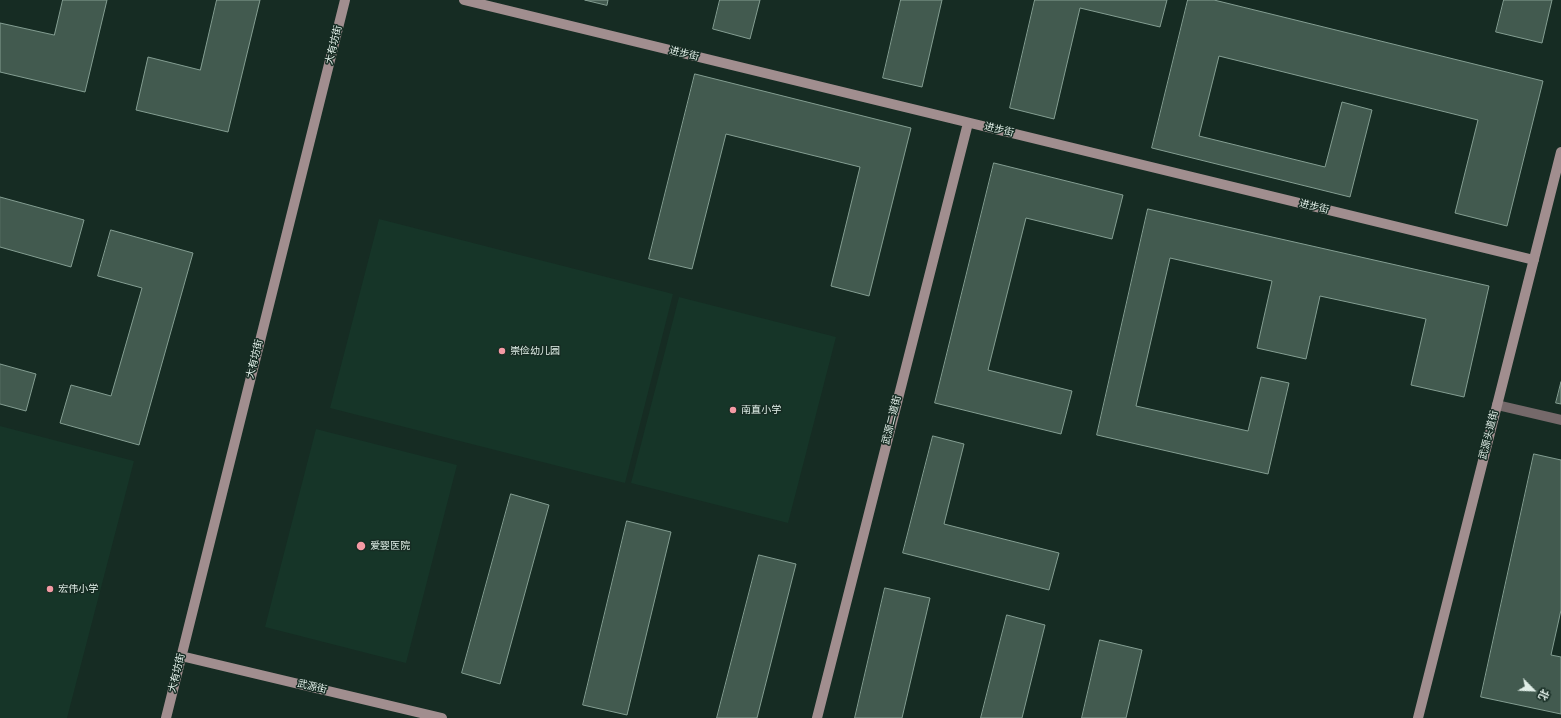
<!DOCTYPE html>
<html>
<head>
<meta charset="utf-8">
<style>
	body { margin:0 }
	#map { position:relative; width:1561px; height:718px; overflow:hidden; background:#162c23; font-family:"Archivo Narrow","Noto Sans SC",sans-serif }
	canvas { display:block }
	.north { position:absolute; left:1513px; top:670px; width:40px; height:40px; -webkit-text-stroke:3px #162c23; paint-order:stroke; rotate:114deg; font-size:11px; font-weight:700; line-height:16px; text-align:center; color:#e1efe8 }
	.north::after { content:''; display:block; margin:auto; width:14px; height:18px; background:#e1efe8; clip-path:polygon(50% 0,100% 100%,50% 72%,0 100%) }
</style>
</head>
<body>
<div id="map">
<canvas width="1561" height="718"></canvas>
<div class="north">北</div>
</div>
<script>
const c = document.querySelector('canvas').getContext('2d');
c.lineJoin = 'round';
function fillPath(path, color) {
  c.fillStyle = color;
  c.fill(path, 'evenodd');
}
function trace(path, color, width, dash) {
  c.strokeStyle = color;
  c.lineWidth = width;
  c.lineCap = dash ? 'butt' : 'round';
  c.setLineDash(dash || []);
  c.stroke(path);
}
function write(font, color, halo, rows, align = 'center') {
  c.font = font + ' "Archivo Narrow","Noto Sans SC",sans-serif';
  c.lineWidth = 3;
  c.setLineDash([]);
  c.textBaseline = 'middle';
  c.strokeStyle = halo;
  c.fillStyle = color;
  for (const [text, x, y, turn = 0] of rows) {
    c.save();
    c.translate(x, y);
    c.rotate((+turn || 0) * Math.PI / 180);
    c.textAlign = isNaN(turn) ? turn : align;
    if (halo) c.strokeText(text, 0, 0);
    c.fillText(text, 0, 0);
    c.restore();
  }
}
fillPath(new Path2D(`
	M379,219L673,294L625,483L330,408Z
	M679,297L836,337L788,523L631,483Z
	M0,426L134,461L67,718H0Z
	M316,429L457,465L406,663L265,627Z`), '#163528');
const building = new Path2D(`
	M63,0H107L85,92L0,72V23L54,35Z
	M217,0H260L228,132L136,110L148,57L200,70Z
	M585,0H608L607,5Z
	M720,0H760L750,39L713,29Z
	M901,0H942L922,87L883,78Z
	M1035,0H1167L1160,27L1080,8L1054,119L1010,108Z
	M1188,0H1214L1543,81L1507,226L1455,213L1478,120L1219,56L1199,136L1325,167L1342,102L1372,110L1350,197L1152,148Z
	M1504,0H1552L1542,43L1496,32Z
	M695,74L911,128L869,296L831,286L860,167L726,134L692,269L649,259Z
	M994,163L1123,195L1112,239L1026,218L988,370L1072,391L1061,434L935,403Z
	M0,197L84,220L71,267L0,247Z
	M1148,209L1489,286L1464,397L1411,385L1426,319L1320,296L1306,359L1257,348L1272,281L1170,258L1136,406L1248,431L1261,377L1289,383L1268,474L1097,435Z
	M111,230L193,253L139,445L60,423L71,385L111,396L142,288L98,276Z
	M0,364L36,374L26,411L0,404Z
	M1561,382V404L1556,403Z
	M933,436L964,444L944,524L1059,553L1049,590L903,553Z
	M1534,454L1561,460V610L1551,655L1561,657V714L1481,697Z
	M511,494L549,505L500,684L462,673Z
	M627,521L671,532L627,715L583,705Z
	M759,555L796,564L757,718H717Z
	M885,588L930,598L902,718H855Z
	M1007,615L1045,625L1022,718H981Z
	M1100,640L1142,650L1126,718H1082Z`);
fillPath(building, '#425a4f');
trace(building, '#849e92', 1);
trace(new Path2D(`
	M1497,405L1561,420`), '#75696a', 10);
trace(new Path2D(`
	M464,0L1534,260
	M181,656L442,718
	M166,718L345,0
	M817,718L968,123
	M1418,718L1561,152`), '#a18e8f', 10);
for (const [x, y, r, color] of [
	[502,351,4,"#f49aa4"],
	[733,410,4,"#f49aa4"],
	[361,546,5,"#f49aa4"],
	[50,589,4,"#f49aa4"]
]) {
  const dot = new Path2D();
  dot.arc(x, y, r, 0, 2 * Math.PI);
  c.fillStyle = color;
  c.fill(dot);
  trace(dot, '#162c23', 1.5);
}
write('10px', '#e1efe8', '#162c23', [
	["大有坊街",334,45,-76],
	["进步街",684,54,14],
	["进步街",999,130,14],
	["进步街",1314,207,14],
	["大有坊街",255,359,-76],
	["武源二道街",892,420,-76],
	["武源头道街",1489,435,-76],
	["大有坊街",177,673,-76],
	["武源街",312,687,13]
]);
write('10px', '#e1efe8', '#162c23', [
	["崇俭幼儿园",510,351],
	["南直小学",741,410],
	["爱婴医院",370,546],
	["宏伟小学",58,589]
], 'left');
</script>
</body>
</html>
